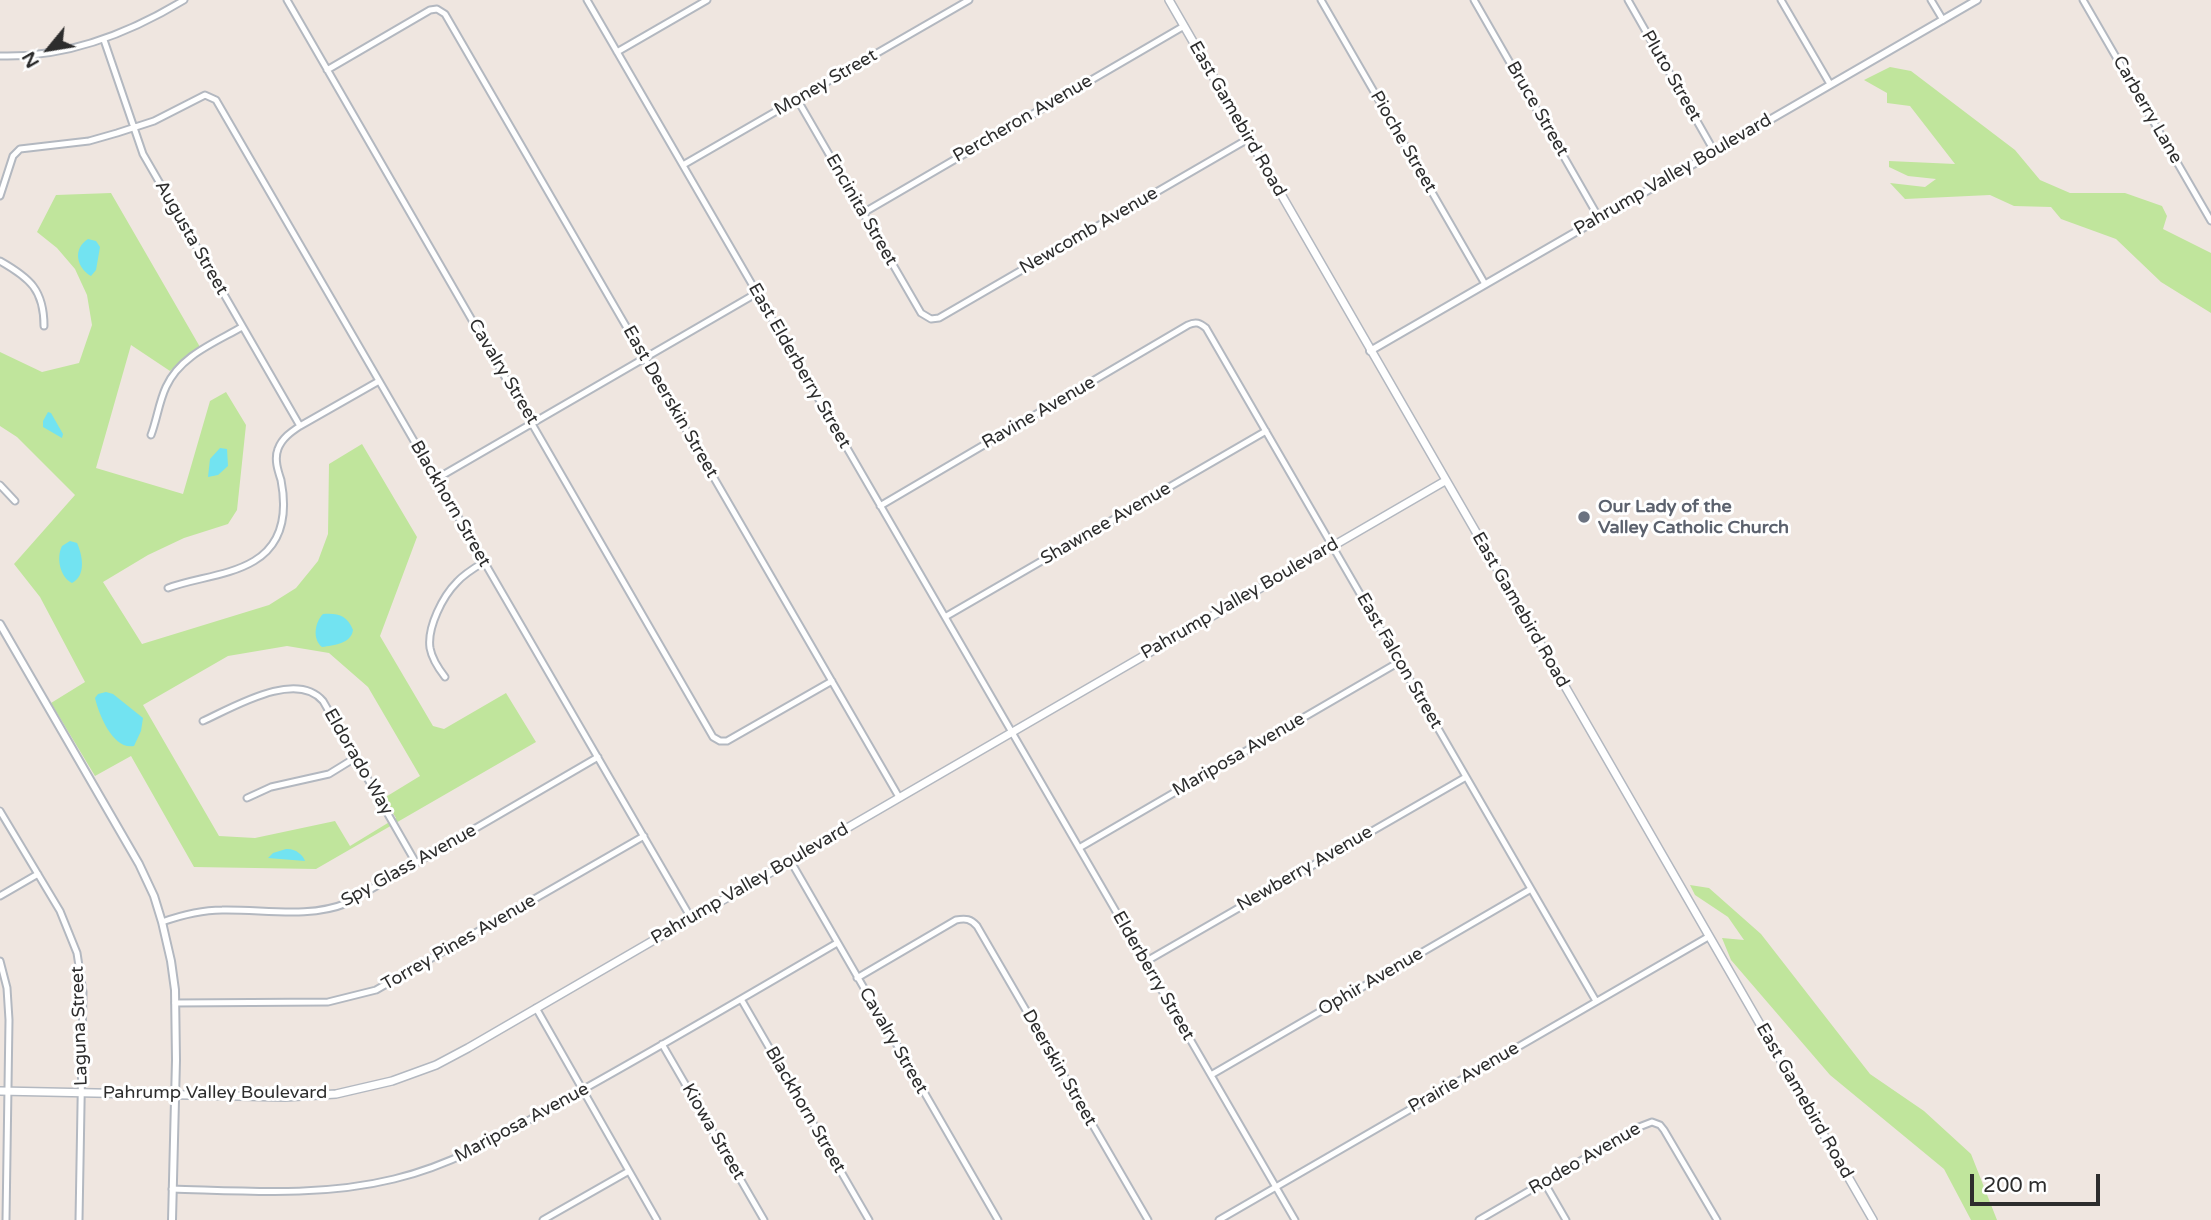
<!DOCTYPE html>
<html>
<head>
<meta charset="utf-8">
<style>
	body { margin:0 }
	#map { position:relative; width:2211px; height:1220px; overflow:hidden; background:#efe6e0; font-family:"Varela Round",sans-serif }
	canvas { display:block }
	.north { position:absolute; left:14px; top:14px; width:70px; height:70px; -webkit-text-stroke:5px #fff; paint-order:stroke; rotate:240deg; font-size:19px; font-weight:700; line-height:28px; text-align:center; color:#2d2d2d }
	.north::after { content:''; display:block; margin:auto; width:24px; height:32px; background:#2d2d2d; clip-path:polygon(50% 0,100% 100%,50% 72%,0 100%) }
	.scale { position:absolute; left:1970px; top:1174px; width:130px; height:32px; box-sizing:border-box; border:4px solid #2d2d2d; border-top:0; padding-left:9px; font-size:21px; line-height:24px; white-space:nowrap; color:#2d2d2d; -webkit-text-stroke:5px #fff; paint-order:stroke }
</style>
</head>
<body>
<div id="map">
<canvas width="2211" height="1220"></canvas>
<div class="north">N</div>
<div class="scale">200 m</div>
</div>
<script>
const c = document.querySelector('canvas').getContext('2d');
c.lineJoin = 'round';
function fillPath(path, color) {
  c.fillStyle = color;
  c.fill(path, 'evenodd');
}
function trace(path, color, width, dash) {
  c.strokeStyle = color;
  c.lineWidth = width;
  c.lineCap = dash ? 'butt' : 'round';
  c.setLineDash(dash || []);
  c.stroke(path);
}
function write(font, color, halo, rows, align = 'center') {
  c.font = font + ' "Varela Round",sans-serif';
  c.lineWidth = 6;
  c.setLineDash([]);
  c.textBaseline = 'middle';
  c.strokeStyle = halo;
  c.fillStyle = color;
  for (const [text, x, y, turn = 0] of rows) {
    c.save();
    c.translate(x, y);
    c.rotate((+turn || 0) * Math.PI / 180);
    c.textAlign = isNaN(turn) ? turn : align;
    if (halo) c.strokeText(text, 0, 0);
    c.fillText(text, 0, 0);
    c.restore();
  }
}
fillPath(new Path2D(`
	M1890,67L1911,71L2015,150L2040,180L2070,193H2125L2162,206L2167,216L2163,229L2211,253V313L2161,282L2116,239L2061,219L2051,207L2014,206L1990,195L1905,199L1890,183L1925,187L1936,179L1908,176L1889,167V161L1955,164L1910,106L1887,103V93L1864,80Z
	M111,193L200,347L183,359L170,371L131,345L96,468L183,494L210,401L226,392L246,425L237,510L228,524L184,538L148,555L103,582L142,644L269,605L296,588L318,561L328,534L329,464L362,444L417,537L380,636L433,726L444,729L506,693L536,742L316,869L194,867L131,756L95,776L51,703L85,682L40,597L14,564L75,495L17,437L0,426V352L42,372L79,363L92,325L87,295L75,269L57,248L37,232L56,195ZM287,646L329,653L368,687L420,776L384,798L396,818L350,846L335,821L255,838L219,836L143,705L228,656Z
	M1690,885L1709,888L1761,934L1870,1074L1924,1111L1971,1154L1997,1220H1971L1944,1169L1830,1075L1731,960L1722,938L1744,940L1728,917L1695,895Z`), '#c0e59c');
fillPath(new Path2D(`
	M88,239L96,241L100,247L96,270L91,276C77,268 72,249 88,239Z
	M48,412L51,413L63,434L62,438L43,427V421Z
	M220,448L227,449L228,466L218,475L208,477L210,459Z
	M70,541L77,543C83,556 86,576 72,583C60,577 56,558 62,546Z
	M323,614C338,613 347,615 353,630C351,644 334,645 322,647C312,639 315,622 323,614Z
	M106,692L113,694L143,718L141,731L134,746C113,750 99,715 95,698L98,694Z
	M286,849C294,848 303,854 305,861L268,858L273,853Z`), '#72e3f1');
const minor = new Path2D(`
	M287,0L713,737L720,741H727L832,681
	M587,0L1295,1220
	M1321,0L1485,284
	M1474,0L1599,218
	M1628,0L1714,151
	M1781,0L1830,84
	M1931,0L1943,20
	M2083,0L2211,221
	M104,40L143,154L300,426
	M617,52L707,0
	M0,56C67,58 128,34 184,0
	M327,70L430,10L437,9L445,14L899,797
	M797,99L921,313L931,319L939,318L1248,139
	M683,165L969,0
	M0,196L13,156L20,149L89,141L117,133L154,121L205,95L216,100L691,918
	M863,213L1184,26
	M0,261C30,278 44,290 44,326
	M151,435C157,419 159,402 166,387C180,356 214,343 242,327
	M436,479L757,293
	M0,485L15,501
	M880,506L1188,325C1196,321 1200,323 1206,328L1596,1001
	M168,588C195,578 229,576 254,561C284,543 287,511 281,480C278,471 274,459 278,449C282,438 291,432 300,426L379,381
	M945,617L1266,431
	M445,677C438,668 432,659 430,648C427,627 443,596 457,582C464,574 474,568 484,562
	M203,721C232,708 296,669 323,701L416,863
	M247,798L271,787L329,774L355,758
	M0,811L60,911L77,953L83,992L79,1220
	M1079,848L1399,662
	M790,860L998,1220
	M0,896L38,874
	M162,922C182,915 201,910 222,910C263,909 308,919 347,903L598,757
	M0,961L7,988L9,1020L6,1220
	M1145,962L1466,777
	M857,978L956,920C966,918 971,919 977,926L1148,1220
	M741,999L869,1220
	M175,1003L328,1002L376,990L644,836
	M536,1008L657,1220
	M662,1044L764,1220
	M1211,1075L1531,889
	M1544,1182L1566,1220
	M172,1189C246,1191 321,1197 394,1179C461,1163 516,1127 575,1094C663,1045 750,994 837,943
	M543,1220L629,1171
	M1219,1220L1708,937
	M1479,1220L1639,1127L1652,1122L1660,1125L1664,1130L1717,1220`);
const tertiary = new Path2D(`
	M1370,351L1977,0
	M0,624L139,864L154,896L162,922L171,961L175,990L176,1060L172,1220`);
const secondary = new Path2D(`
	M1169,0L1873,1220
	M0,1091L285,1097L336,1094L392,1081L436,1065L468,1048L1445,481`);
trace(minor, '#b3b8c0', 9);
trace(tertiary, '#b3b8c0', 10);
trace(secondary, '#b3b8c0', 10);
trace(minor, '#fff', 5);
trace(tertiary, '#fff', 6);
trace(secondary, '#fff', 7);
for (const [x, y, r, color] of [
	[1584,517,7,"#6b7280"]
]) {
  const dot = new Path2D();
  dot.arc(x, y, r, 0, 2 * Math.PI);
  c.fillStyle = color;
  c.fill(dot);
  trace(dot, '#fff', 2.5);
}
write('18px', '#2d2d2d', '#fff', [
	["Pluto Street",1671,76,60],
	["Money Street",826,83,-30],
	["Bruce Street",1537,109,60],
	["Carberry Lane",2147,110,60],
	["Percheron Avenue",1023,119,-30],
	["East Gamebird Road",1237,119,60],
	["Pioche Street",1403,142,60],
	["Pahrump Valley Boulevard",1673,175,-30],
	["Encinita Street",861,210,60],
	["Newcomb Avenue",1089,231,-30],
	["Augusta Street",191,238,60],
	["East Elderberry Street",799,366,60],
	["Cavalry Street",503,372,59],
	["East Deerskin Street",670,402,60],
	["Ravine Avenue",1039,413,-30],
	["Blackhorn Street",450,504,60],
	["Shawnee Avenue",1106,524,-30],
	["Pahrump Valley Boulevard",1240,599,-30],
	["East Gamebird Road",1520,610,60],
	["East Falcon Street",1399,661,60],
	["Mariposa Avenue",1239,755,-30],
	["Eldorado Way",358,762,60],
	["Spy Glass Avenue",409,866,-29],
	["Newberry Avenue",1305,869,-30],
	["Pahrump Valley Boulevard",750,884,-30],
	["Torrey Pines Avenue",459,943,-30],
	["Elderberry Street",1153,976,60],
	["Ophir Avenue",1371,982,-30],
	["Laguna Street",80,1026,-92],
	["Cavalry Street",893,1041,60],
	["Deerskin Street",1059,1068,60],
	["Prairie Avenue",1464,1078,-30],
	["Pahrump Valley Boulevard",215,1093],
	["East Gamebird Road",1804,1101,60],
	["Blackhorn Street",805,1110,60],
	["Mariposa Avenue",522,1123,-28],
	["Kiowa Street",713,1132,60],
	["Rodeo Avenue",1585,1159,-30]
]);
write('bold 18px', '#5b616d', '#fff', [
	["Our Lady of the",1598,507],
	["Valley Catholic Church",1598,528]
], 'left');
</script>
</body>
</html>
